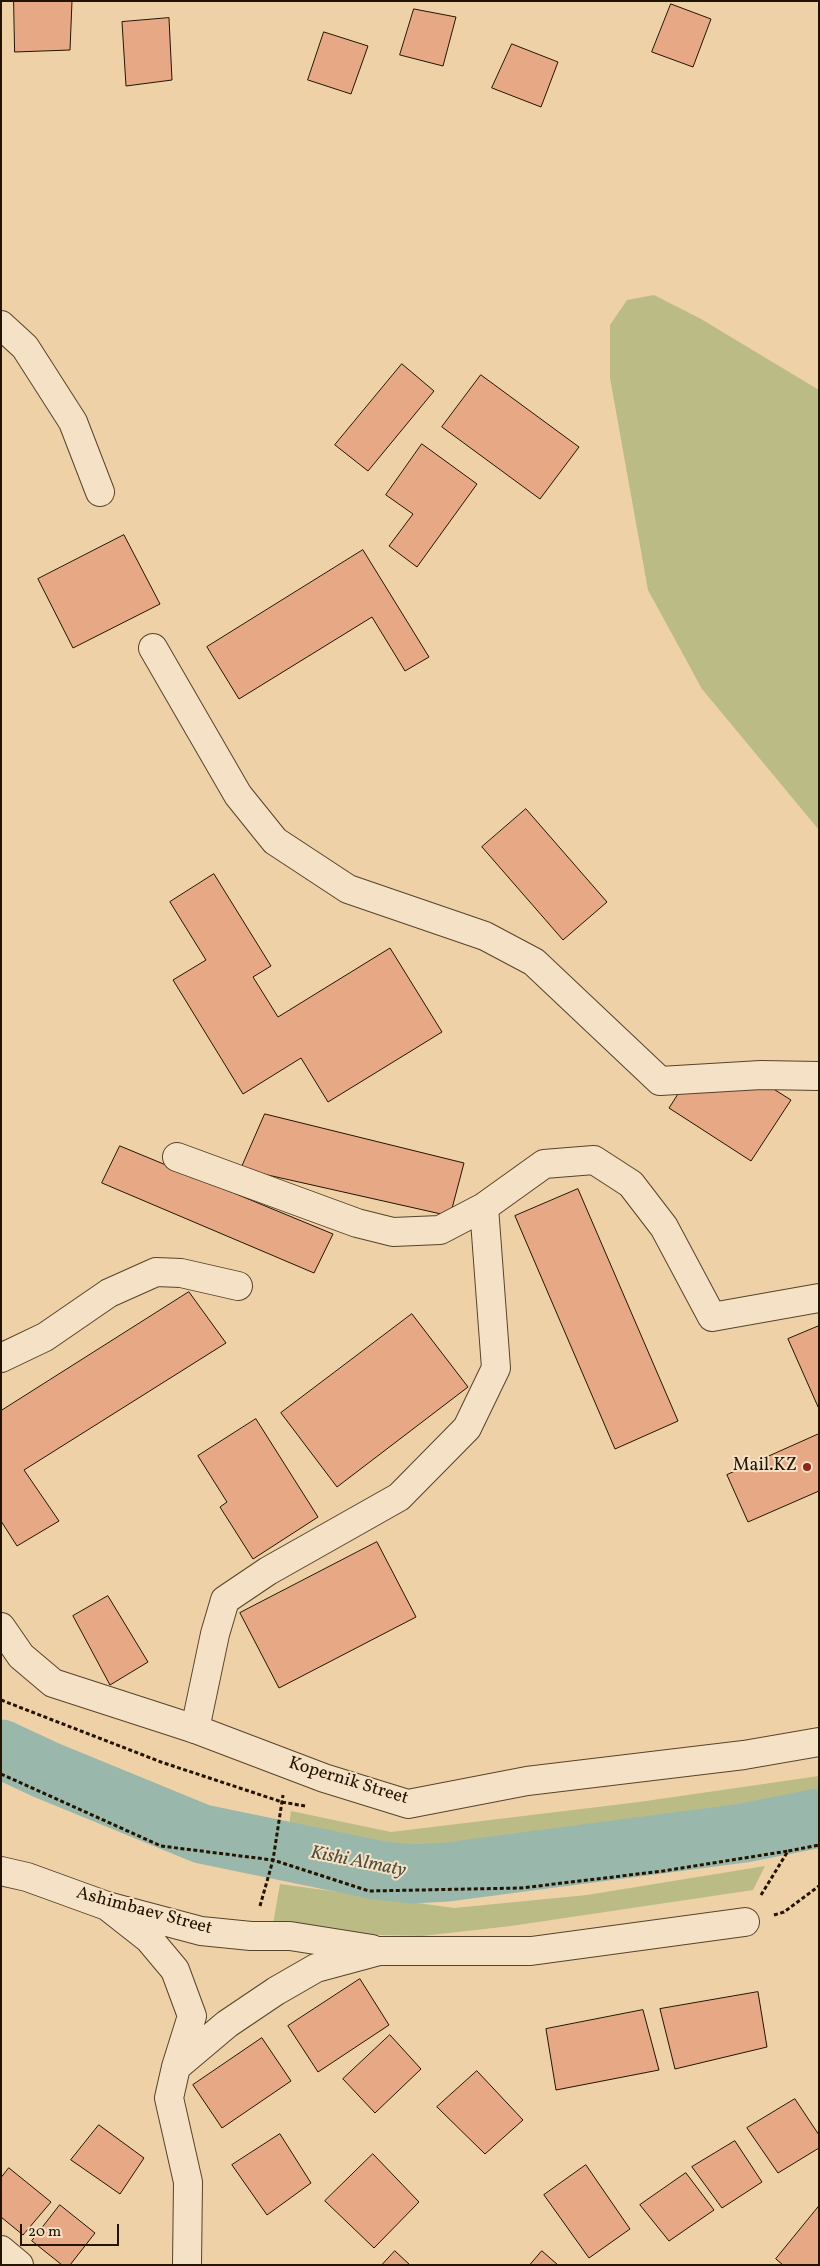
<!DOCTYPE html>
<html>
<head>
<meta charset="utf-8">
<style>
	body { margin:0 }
	#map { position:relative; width:820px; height:2266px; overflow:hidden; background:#efd1a7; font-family:Vollkorn,serif }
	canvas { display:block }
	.frame { position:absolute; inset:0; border:2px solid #231400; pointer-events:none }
	.scale { position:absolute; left:20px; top:2224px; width:99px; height:22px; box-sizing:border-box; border:2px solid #231400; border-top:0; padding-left:6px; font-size:15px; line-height:18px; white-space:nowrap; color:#231400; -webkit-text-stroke:4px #f5e1c6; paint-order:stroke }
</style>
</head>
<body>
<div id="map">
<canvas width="820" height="2266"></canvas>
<div class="frame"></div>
<div class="scale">20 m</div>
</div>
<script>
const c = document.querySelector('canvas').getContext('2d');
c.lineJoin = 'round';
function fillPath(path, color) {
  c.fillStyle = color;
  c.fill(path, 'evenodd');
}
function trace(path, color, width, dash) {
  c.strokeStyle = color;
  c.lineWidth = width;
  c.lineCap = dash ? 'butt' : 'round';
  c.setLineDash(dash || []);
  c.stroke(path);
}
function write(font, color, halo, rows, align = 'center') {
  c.font = font + ' Vollkorn,serif';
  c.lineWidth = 4;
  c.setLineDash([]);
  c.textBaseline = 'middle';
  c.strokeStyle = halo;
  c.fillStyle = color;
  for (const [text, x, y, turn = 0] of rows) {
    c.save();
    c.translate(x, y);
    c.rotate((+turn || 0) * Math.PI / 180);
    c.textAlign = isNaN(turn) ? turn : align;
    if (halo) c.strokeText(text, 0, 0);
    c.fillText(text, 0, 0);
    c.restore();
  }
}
fillPath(new Path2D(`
	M654,295L701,319L819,390V830L702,689L648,590L610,378V325L627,300Z
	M819,1776V1808L747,1822L384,1858L287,1842L291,1811L391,1832L639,1802Z
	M765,1866L753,1890L511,1926L422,1936L340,1934L273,1924L280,1884L454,1908L587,1895Z`), '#bbbb85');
trace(new Path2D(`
	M1,1749L46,1770L202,1834L377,1870L412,1874L447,1872L744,1833L819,1818`), '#9ab7ac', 59);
const building = new Path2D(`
	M14,1H72L70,50L15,52Z
	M671,4L711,19L693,67L652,52Z
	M414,9L456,17L443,66L400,55Z
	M169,18L172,80L126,86L122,22Z
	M324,32L368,46L351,94L308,80Z
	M512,44L558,62L541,107L492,88Z
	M402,364L434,391L368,471L335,445Z
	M481,375L579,447L540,499L442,427Z
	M422,444L477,484L417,567L389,546L413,514L386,495Z
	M124,535L160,604L73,648L38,579Z
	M363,550L429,657L405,671L372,617L239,699L207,647Z
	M526,809L607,902L563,940L482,847Z
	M214,874L271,966L253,977L278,1017L390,948L442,1032L328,1102L301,1058L243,1094L173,980L206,960L170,902Z
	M764,1083L791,1100L751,1161L669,1108L678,1094Z
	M265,1114L464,1163L450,1216L241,1169Z
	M120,1146L333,1234L314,1273L102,1183Z
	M578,1189L678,1421L615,1449L515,1216Z
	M189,1292L226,1343L24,1470L59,1521L17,1546L1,1521V1411Z
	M412,1314L468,1387L337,1487L281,1413Z
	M819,1326V1409L788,1339Z
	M256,1419L318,1517L253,1559L220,1507L227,1502L198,1456Z
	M819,1434V1491L748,1522L727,1475Z
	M377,1542L416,1617L279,1688L240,1613Z
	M108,1596L148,1662L110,1685L73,1616Z
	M360,1979L389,2025L318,2072L288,2026Z
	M758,1992L767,2047L675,2069L660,2009Z
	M643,2010L659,2070L556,2090L546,2029Z
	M390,2035L421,2069L375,2113L343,2079Z
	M262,2038L291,2081L222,2128L193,2085Z
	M477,2071L523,2120L485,2154L437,2107Z
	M795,2099L819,2135V2148L778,2173L747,2128Z
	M99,2125L144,2158L120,2194L71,2160Z
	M280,2134L311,2183L267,2215L232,2165Z
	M735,2141L762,2182L722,2208L692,2167Z
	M373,2154L419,2202L374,2248L325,2201Z
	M586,2165L630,2229L589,2258L544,2195Z
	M9,2168L51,2202L23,2235L1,2217V2178Z
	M686,2173L714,2210L669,2241L640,2205Z
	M60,2205L95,2233L70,2265H62L32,2241Z
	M819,2206V2265H783L776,2259Z
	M395,2251L410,2265H382Z
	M542,2251L558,2265H530Z`);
fillPath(building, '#e7a886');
trace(building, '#231400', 1);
const minor = new Path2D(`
	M1,325L25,347L73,422L100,492
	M153,648L238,795L275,841L348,889L485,936L534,962L660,1081L761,1075L819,1076
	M177,1157L357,1223L393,1232L440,1230L484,1207L544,1164L594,1160L631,1184L664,1227L712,1317L819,1298
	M1,1358L45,1337L109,1293L156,1272L181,1273L238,1286
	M195,1729L215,1634L225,1600L268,1571L399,1497L467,1428L496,1368L484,1207
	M1,1871L27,1877L107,1906L201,1931L251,1936H290L372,1949
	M107,1906L149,1939L175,1970L192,2016L176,2067L169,2098L188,2182L187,2265
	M176,2067L227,2024L276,1991L316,1968L379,1951H531L745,1922
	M1,2250L19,2265`);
const tertiary = new Path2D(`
	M1,1627L21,1656L53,1683L195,1729L324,1778L408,1804L527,1781L744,1755L819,1742`);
trace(minor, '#56432a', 30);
trace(tertiary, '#56432a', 30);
trace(new Path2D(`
	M1,1700L161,1762L282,1802L305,1806
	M1,1774L161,1846L273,1860L369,1891L521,1888L663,1871L788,1851
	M761,1895L788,1851L819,1845
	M260,1906L273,1860L283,1795
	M774,1915L784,1912L819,1886`), '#231400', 3, [4, 2.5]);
trace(minor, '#f5e1c6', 28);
trace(tertiary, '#f5e1c6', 28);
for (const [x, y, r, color] of [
	[807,1467,5,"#8f2418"]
]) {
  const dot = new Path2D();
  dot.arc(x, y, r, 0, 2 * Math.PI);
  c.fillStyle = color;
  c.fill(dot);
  trace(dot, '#f5e1c6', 2);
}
write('18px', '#231400', '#f5e1c6', [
	["Mail.KZ",797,1467]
], 'right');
write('18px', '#231400', '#f5e1c6', [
	["Kopernik Street",348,1782,17],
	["Ashimbaev Street",144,1912,15]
]);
write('italic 19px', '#4d4d3c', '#f5e1c6', [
	["Kіshі Almaty",358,1863,11]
]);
</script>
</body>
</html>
